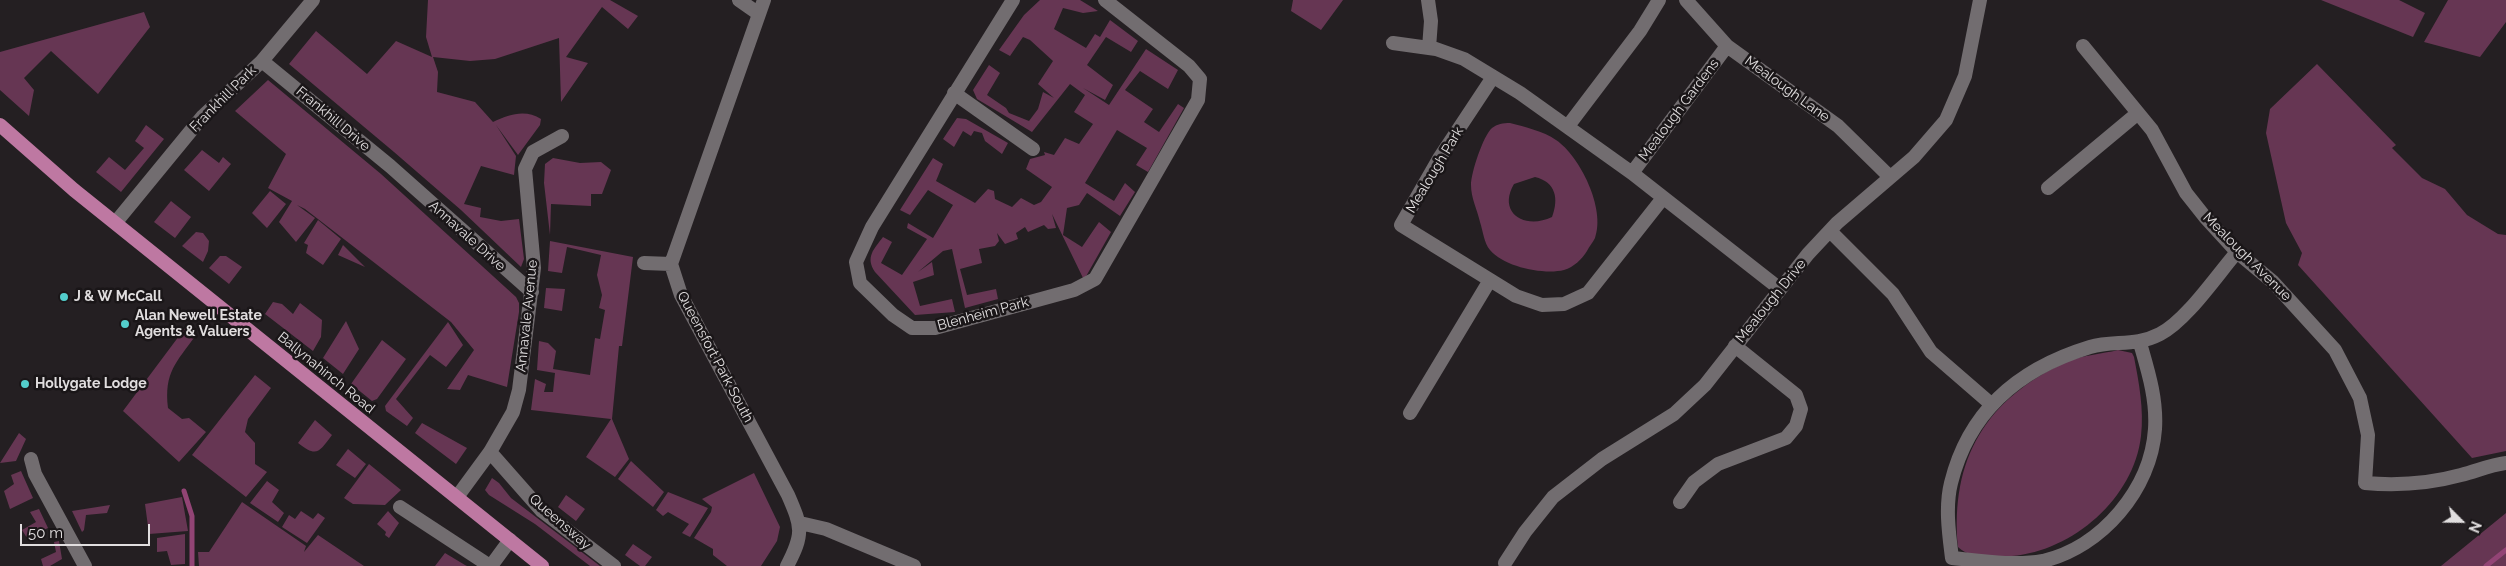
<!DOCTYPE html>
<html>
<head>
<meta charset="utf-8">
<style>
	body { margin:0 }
	#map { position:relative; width:2506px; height:566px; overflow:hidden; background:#241f22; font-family:Raleway,sans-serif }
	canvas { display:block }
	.north { position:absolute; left:2436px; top:496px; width:50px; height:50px; -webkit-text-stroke:4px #1a1618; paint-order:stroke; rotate:113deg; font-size:14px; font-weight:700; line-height:20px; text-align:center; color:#e1dedf }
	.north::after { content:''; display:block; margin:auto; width:18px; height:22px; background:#e1dedf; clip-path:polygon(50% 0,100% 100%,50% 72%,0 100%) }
	.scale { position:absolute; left:20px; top:524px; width:130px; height:22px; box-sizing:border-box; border:2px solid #e1dedf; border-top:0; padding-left:6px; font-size:15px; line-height:18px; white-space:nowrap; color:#e1dedf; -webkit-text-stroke:4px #1a1618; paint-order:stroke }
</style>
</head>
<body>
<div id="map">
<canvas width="2506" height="566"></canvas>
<div class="north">N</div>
<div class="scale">50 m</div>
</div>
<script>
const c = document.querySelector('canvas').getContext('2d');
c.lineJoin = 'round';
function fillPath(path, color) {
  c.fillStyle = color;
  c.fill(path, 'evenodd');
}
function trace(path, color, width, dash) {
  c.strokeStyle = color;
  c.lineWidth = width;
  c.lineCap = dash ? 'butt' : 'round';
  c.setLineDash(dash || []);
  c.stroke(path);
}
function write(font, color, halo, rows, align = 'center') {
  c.font = font + ' Raleway,sans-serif';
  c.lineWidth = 5;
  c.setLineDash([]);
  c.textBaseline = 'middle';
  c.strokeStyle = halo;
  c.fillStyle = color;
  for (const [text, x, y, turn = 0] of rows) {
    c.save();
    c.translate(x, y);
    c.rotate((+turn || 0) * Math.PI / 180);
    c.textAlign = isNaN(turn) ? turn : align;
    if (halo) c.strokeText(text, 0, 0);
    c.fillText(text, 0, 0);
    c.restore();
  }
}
fillPath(new Path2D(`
	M428,0H610L638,16L628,29L602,7L566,57L588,63L561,102L559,38L495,59L470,61L433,57L438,72L437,92L475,102L493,122C509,114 526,109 541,119L540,125L518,155L496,125L516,156L514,175L481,166L464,204L481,208L480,217L501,221L519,219L524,259L521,267L461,210L394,152L289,64L316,31L367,74L396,41L432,57L426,37Z
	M1040,0H1080L1098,11L1083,13L1063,8L1054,29L1086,48L1095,34L1100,37L1110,20L1138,41L1131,52L1106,37L1087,65L1113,85L1105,100L1083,88L1109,105L1146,49L1178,70L1168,89L1140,71L1125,90L1153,109L1144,122L1159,132L1178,104L1184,108L1148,172L1136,165L1147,148L1117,130L1085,183L1114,201L1125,183L1135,192L1120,216L1087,193L1079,205L1067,208L1063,235L1082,247L1099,222L1111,232L1084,280L1052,214L1056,228L1048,229L1044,225L1028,232L1025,227L1016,233L1018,239L1005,244L997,233L999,241L995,246L979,249L982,263L960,269L967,295L996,289L998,299L965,308L952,249L943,251L918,272L932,262L934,275L913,282L920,306L952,299L955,312L915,315L875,272C865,257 874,249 883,237L892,242L881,263L902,275L927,239L907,228L908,223L933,238L953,205L928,190L910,215L900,210L933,158L943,164L936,181L975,203L988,189L994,191L995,199L1012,207L1021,198L1034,205L1041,202L1052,187L1026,169L1030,159L1045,155L1044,152L1054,155L1065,138L1079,144L1093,124L1074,112L1085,95L1070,84L1032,132L977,99L973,90L989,65L1000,73L987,95L1006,108L1009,113L1029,121L1038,109L1043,92L1054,98L1038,84L1053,61L1030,40L1023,37L1010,56L999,50L1024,15Z
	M1293,0H1343L1321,30L1291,11Z
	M2321,0H2399L2425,13L2413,37Z
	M2448,0H2506V22L2480,57L2424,42Z
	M144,12L150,27L98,94L51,51L24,78L34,90L29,116L0,90V52Z
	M2317,64L2396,145L2392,148L2422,178L2445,189L2467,215L2498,234L2506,235V451L2472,458L2298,265L2302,253L2286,223L2266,133L2270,109Z
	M268,80L381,174L516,297L519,303V312L507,387L468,375L460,390L447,389L474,350L451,322L305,209L297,205L315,218L296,242L279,222L292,201L268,188L286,154L235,111Z
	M957,118L966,119L1008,143L1002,154L985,141L982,133L974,131L971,136L963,131L954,147L943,139Z
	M1510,123C1525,127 1543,131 1556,140C1580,156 1606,209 1595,238C1593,242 1589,247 1587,251C1582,259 1574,267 1564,270C1544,275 1504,267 1490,250C1484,243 1483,231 1480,222C1477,209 1471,198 1471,185C1471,173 1483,136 1492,128C1497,124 1503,123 1510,123ZM1535,177C1556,182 1559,199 1552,217C1525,230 1497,213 1514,184Z
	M146,125L164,139L121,192L96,172L109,157L125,170L144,148L135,141Z
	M202,150L219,163L223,157L231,164L209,191L184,170Z
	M553,158L580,163L601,162L611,170L602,194H591V206L551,204L550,235L544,183L545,164Z
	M270,191L286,204L267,228L252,213Z
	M171,201L191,217L175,238L154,222Z
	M318,220L341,239L323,265L306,253L308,245L304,243Z
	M196,232L203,233L209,241L208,251L203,262L182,246Z
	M550,241L633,257L622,346H619L612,419L629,459L615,477L586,457L611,419L531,410L535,379L546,384L544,392H553L555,373L537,370L539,341L548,343L556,351L553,369L590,375L595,338L600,339L605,310L599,308L602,295L597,275L601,255L567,247L562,273L548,271Z
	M343,245L365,267L338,255Z
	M220,256H226L242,267L229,284L209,268Z
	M546,288L565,289L562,311L544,308Z
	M273,302L282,304L293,314L300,303L322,320L321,337L313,351L265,314Z
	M346,321L359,349L343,374L323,358Z
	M448,322L463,345L446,367L430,355L396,399L413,418L407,426L386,411L385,406Z
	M188,324L196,335C176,363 164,372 168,408L182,419L189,418L206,432L179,462L123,411Z
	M382,340L406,359L377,399L372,401L351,384Z
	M2118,350L2132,353L2134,357C2139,383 2144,409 2141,436C2134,498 2073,551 2012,556C1996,558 1971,560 1958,547C1950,459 1986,399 2066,362C2082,355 2102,354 2118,350Z
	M255,375L271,388L248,419L245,432L255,443V464L267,472L246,497L192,455Z
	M315,420L332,435C319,452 317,458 298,443Z
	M422,423L467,448L456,464L415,433Z
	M19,433L26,439L16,461L0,463Z
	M348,449L366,464L355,478L336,465Z
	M631,461L664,492L653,507L618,479Z
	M369,464L401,490L385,505L353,504L344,498Z
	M21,471L33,498L10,509L4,491L14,484L11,475Z
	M754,473L780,527L777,541L761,566H727L713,555V549L694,538L711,512L712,507L702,499Z
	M492,478L499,483L511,498L600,566H590L535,524L489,495L485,490Z
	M267,481L279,490L272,502L284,513L278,522L250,503Z
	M668,492L708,508L690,537L682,533L689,524L668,512L663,516L656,510Z
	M566,495L585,509L576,521L558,507Z
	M182,497L188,531L149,534L145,504Z
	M242,502L306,546L304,552L318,535L364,566H199L198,552H209Z
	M110,505L107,513L86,515L84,530L82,532L72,511Z
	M39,509L48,528L27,538L22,530L36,522L30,512Z
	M301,511L313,519L318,513L325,518L307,543L282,527L289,515L295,519Z
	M388,511L399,523L389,538L385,535L386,532L377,524Z
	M2506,513V566H2441Z
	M185,534V564L171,565L167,551L157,552V538Z
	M59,541L62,559L50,566H43L41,559L56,552L54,542Z
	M633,544L652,557L645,566H640L625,555Z
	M445,553L465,565L467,566H435Z`), '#663653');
trace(new Path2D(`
	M184,491L192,516V566
	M2486,566L2506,550`), '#924475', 5);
trace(new Path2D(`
	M739,0L759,14
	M764,0L671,264L681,295L788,495C802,527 804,534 787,566
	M1013,0L872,227L856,262L860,283L893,315L912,328H935L1074,290L1095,279L1198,100L1200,79L1189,66L1105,0
	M1428,0L1431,21L1429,48
	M1686,0L1727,46L1838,126L1890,177
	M1393,43L1436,49L1464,59L1520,93L1632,173L1780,289
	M2083,46L2152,130L2186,193L2205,217L2237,252L2273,282L2335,350L2360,398L2368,435L2365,483C2399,486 2428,484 2461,475C2477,471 2490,465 2506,463
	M262,61L390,166L532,292
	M1493,77L1440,157L1401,225L1516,296L1542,305L1564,304L1588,293L1663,198
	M954,93L1033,149
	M1568,126L1640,31L1659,0
	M1632,173L1727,46
	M2048,188L2138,113
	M116,222L203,116L262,61L313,0
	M1830,231L1893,294L1931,352L1991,404
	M644,263L671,264
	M2140,343C2148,371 2157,399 2155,429C2151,489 2102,547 2043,561C2014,566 1982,561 1952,558C1949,534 1945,507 1951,483C1969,410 2021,368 2090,347C2114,340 2135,347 2160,334C2186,321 2217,275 2237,252
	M1410,413L1490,280
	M490,452L542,511L614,566
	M31,459L35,474L85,566
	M457,497L490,452L513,412L519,390L534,268L525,169L533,152L562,136
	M1680,502L1694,482L1718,464L1786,438L1796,426L1801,409L1796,395L1735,346
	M400,507L490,566
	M800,523L826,529L914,566
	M1505,563L1525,532L1553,497L1602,459L1674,414L1705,385L1808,254L1837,223L1914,157L1946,120L1965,76L1980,0
	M491,566L510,540`), '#726d70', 14);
trace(new Path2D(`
	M0,125L74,190L542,566`), '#be78a2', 14);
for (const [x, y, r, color] of [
	[64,297,5,"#53cdcb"],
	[125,324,5,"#53cdcb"],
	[25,384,5,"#53cdcb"]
]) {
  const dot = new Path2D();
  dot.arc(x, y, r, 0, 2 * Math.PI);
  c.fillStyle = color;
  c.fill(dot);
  trace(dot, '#1a1618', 2);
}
write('14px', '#e1dedf', '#1a1618', [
	["Mealough Lane",1787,89,36],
	["Frankhill Park",223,99,-45],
	["Mealough Gardens",1679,110,-53],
	["Frankhill Drive",333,119,40],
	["Mealough Park",1435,170,-59],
	["Annavale Drive",467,236,42],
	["Mealough Avenue",2247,257,45],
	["Mealough Drive",1771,301,-51],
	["Blenheim Park",983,314,-15],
	["Annavale Avenue",527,316,-84],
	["Queensfort Park South",715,357,62],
	["Ballynahinch Road",326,373,39],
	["Queensway",560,522,41]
]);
write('bold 14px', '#e1dedf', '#1a1618', [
	["J & W McCall",74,297],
	["Alan Newell Estate",135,316],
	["Agents & Valuers",135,332],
	["Hollygate Lodge",35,384]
], 'left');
</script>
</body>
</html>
